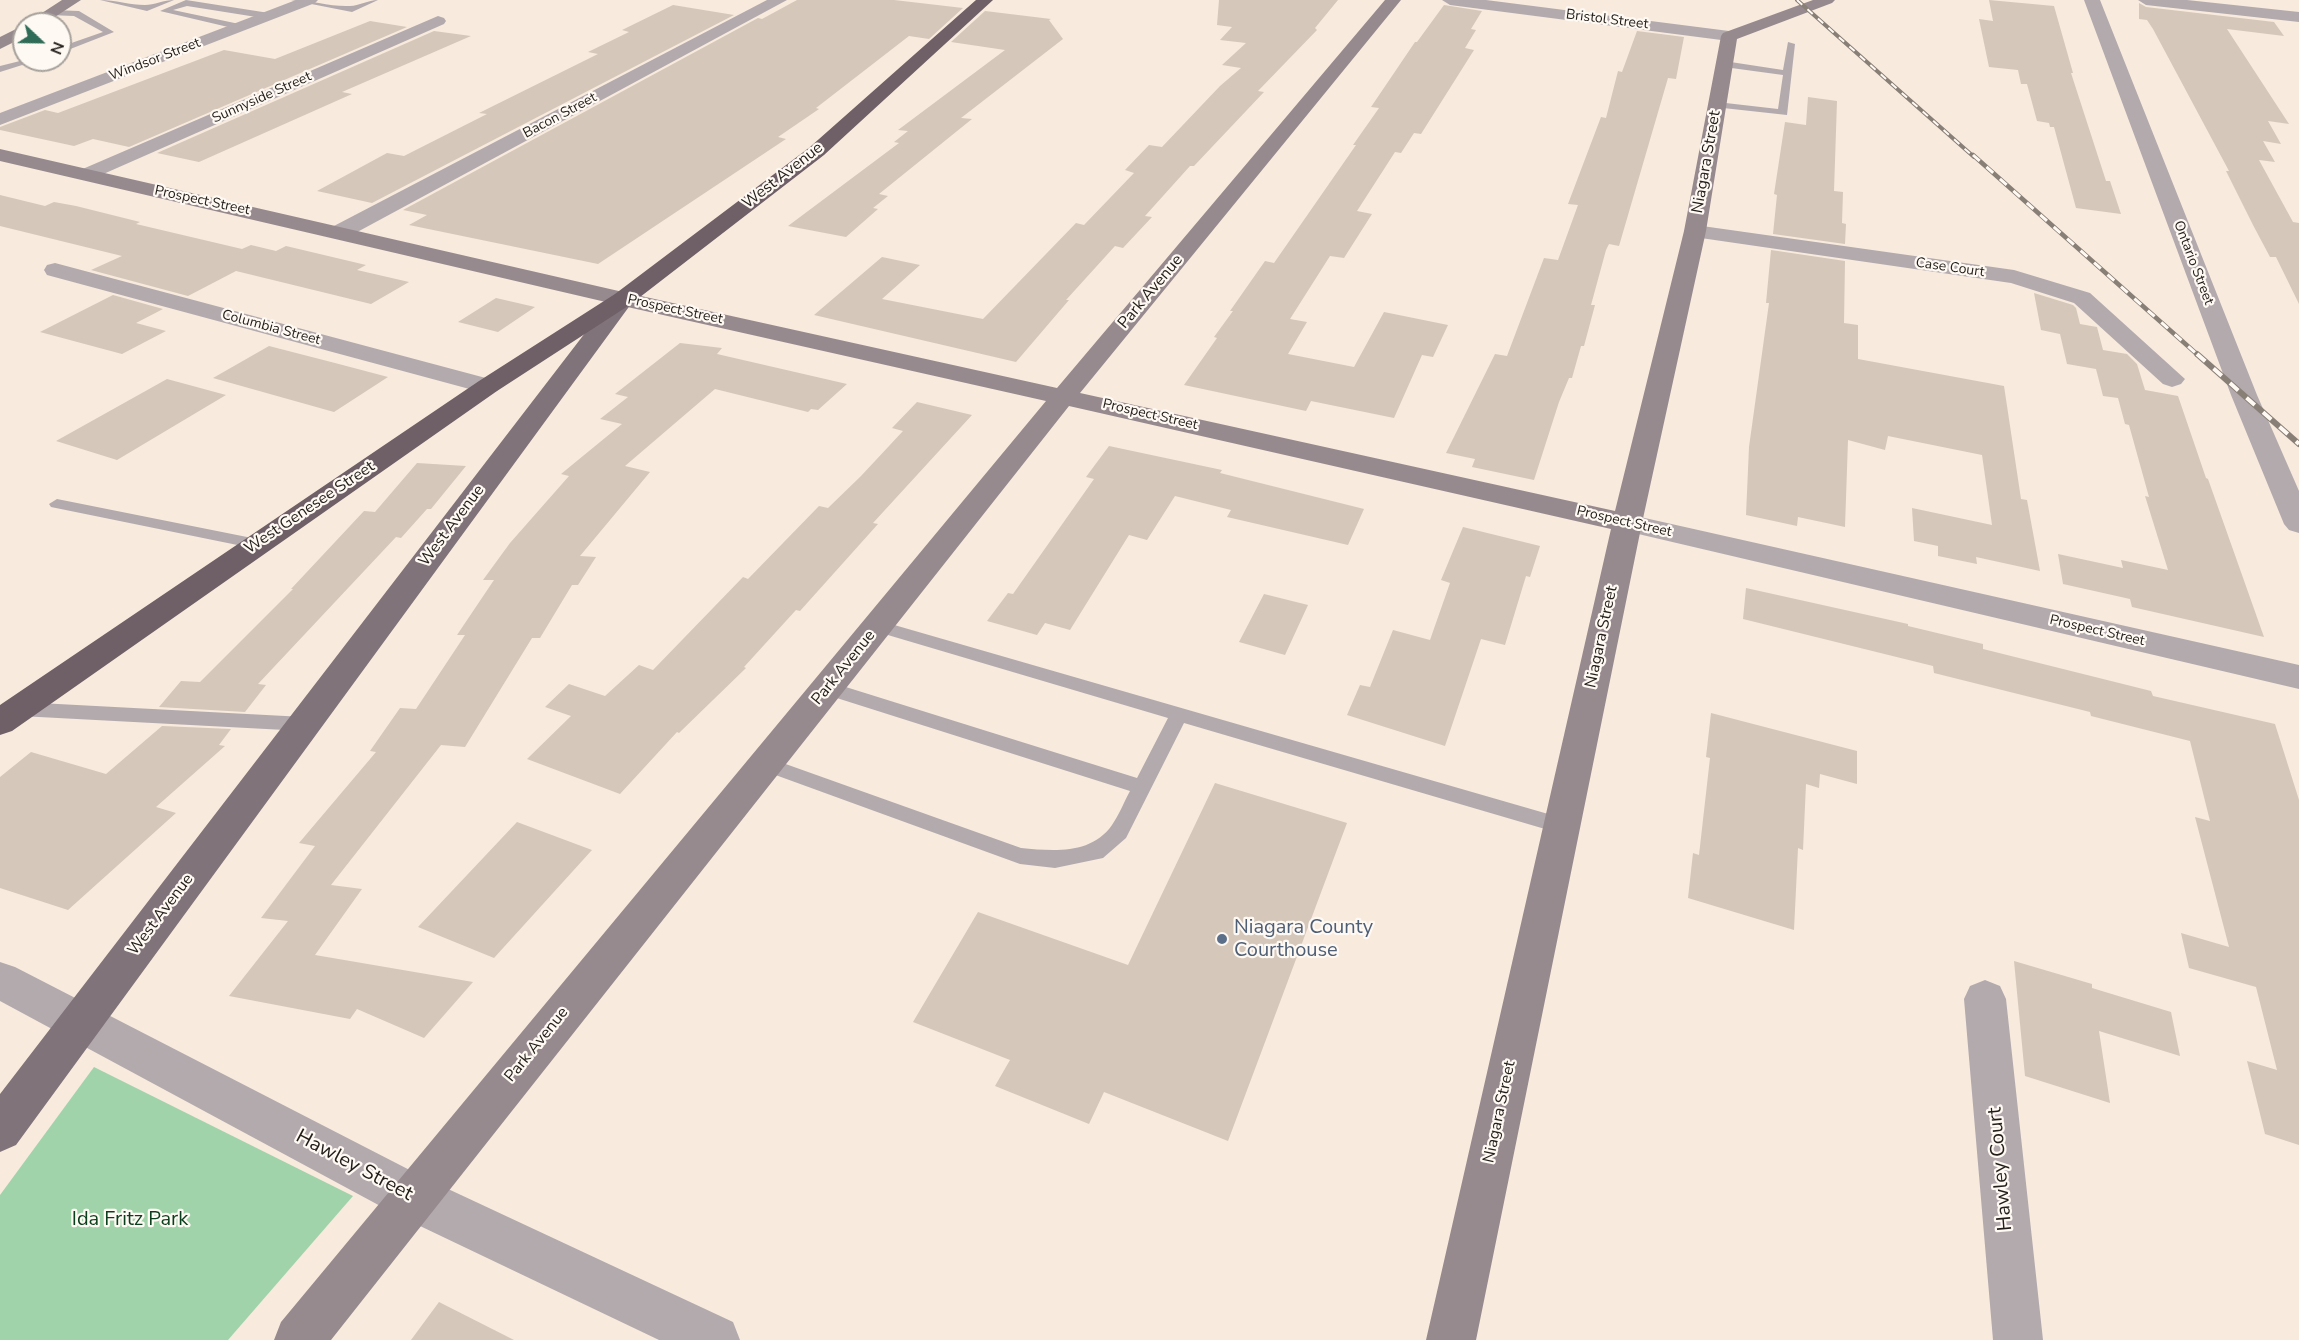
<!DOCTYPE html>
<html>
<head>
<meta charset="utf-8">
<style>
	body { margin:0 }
	#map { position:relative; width:2299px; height:1340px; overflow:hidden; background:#f8eadd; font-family:"Nunito Sans",sans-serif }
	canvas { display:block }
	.north { position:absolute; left:12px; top:12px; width:60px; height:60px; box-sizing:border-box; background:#fff9f4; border:2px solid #a7a19c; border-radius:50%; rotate:112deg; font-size:16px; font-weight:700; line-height:24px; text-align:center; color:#221d18 }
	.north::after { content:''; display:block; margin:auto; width:21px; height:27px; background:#2f6b56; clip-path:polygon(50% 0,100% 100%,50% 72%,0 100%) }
</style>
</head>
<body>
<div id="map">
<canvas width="2299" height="1340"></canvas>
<div class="north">N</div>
</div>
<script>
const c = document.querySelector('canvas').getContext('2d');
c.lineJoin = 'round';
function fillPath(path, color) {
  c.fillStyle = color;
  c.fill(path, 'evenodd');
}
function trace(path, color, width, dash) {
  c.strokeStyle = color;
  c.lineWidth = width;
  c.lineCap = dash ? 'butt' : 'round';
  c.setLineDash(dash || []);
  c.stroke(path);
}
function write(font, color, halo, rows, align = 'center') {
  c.font = font + ' "Nunito Sans",sans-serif';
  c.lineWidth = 4.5;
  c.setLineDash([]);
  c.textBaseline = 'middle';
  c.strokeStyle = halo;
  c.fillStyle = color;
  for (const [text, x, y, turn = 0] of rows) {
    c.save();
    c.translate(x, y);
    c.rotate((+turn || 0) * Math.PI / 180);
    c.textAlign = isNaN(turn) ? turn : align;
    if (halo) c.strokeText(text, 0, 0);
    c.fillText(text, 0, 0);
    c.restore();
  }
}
fillPath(new Path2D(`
	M94,1067L353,1196L228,1340H0V1195Z`), '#a0d3aa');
fillPath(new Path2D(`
	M797,0H894L963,8L929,39L909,36L816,108L819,109L778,137L786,139L598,264L409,225L427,215L403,210L758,18L762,19Z
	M1219,0H1338L1315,28L1317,30L1258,91L1264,92L1194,166H1190L1145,216L1152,217L1123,248L1115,246L1066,300H1069L1016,362L814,315L882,257L920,265L882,299L983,319L1076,223L1084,225L1134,173L1125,170L1149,145L1162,147L1220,86L1241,68L1222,65L1246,43L1220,40L1232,27L1217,25Z
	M1989,0L2054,6L2073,73H2071L2106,181H2110L2121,214L2076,208L2054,127H2050L2049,123L2037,121L2027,84H2021L2018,70L1989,67L1979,19L1993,21Z
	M2139,3L2146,7L2274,22L2284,36L2227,29L2289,124L2268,121L2281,144L2263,141L2275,162L2259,160L2293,222L2299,223V304L2276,257H2270L2253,225L2226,171H2229L2153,29L2147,20L2139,19Z
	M673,5L734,15L372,203L317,191L387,153L404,156L487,114L479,113L598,54L588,52L629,32L622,30Z
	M1444,5L1482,11L1471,29L1476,30L1465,48L1474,50L1421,134L1414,133L1401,153L1395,152L1357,211L1372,214L1344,258L1330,256L1290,319L1307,322L1288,354L1354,367L1384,312L1448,325L1433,357L1422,355L1394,418L1311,401L1306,411L1184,385L1217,338L1214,337L1233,311H1230L1265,261L1274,263L1356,145H1353L1379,108L1371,107L1415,42H1417Z
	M985,11L1051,19L1049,20L1063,39L961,118L972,119L879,194L888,196L873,208L878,209L846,237L788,226L899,143L894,142L908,131L898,130L1005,50L951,42Z
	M370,21L407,27L129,147L93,139L74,146L0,130V127L45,110L58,113L224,50L275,59Z
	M434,31L471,36L342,92L352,94L199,162L157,153Z
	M1637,31L1684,37L1676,79L1668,78L1619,246L1609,244L1606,250L1591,305H1595L1584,346H1581L1572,378H1569L1559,402L1534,480L1472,467L1475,459L1446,453L1495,354L1507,356L1544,258L1558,260L1578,205L1568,204L1601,117L1606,118L1618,71L1622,72Z
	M1808,97L1837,101L1834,191L1843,192L1842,223L1846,224L1845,244L1773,234L1777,195L1774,194L1785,122L1806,125Z
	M0,195L45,206L54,202L76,206L140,222L136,224L242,249L251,245L276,251L286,246L366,265L357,270L409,282L371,304L236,271L188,296L91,270L122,256L0,226Z
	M1771,250L1845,261L1844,323L1858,325V359L2004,386L2021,499L2027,500L2040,571L1976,557L1977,564L1938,556V546L1914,541L1912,508L1992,525L1982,455L1888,436L1885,450L1848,440L1845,527L1798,517L1797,526L1746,515L1749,447L1769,303H1766Z
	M2034,293L2073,305L2076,308L2080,324L2097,327L2103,350L2127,354L2137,364L2145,390L2178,396L2206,478L2208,479L2264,637L2132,607L2130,599L2063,584L2058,554L2123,568L2121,560L2168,570L2145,496L2149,497L2129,425L2125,424L2118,398L2103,396L2096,369L2067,364L2060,334L2041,330Z
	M113,295L163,309L136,323L166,331L122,354L40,332Z
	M496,298L535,307L498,332L458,322Z
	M680,343L722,348L717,354L847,384L818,410L811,409L808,412L715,389L625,466L650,472L580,556L596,557L578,585H572L540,638H532L465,747L441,745L331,885L362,889L315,955L473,982L424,1038L357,1009L350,1019L229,996L288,921L261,918L315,846L299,843L376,752L370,751L400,708L416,709L465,635H457L494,580H483L510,543L569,476L561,474L622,424L600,419L628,397L615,394Z
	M269,346L335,363L388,377L334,412L213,378Z
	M167,379L226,395L117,460L56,441Z
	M917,402L972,415L873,523L878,524L800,611L796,610L744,667L746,668L679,733L677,732L620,794L527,759L571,716L545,707L569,684L605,696L639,665L653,670L743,577L748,579L819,506L828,508L861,476L903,431L892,428Z
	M1109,446L1222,470L1220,473L1364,509L1348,545L1227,517L1231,510L1175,496L1147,540L1129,535L1070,630L1045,623L1037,635L987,621L1008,593L1013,594L1094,479L1086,477Z
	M417,463L466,466L431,509H427L401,538L396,537L258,684L266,685L245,712L159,707L181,681L200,682L293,589H291L364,511L375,512Z
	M1463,527L1540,546L1530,577L1526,576L1505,645L1481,639L1445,746L1347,715L1360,685L1370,687L1393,630L1430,640L1450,583L1441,580Z
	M1746,588L1908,624V626L1983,644V649L2151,691L2153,696L2275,724L2299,800V1145L2265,1134L2247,1061L2277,1070L2256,987L2189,968L2181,933L2229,947L2195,817L2210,821L2190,741L2091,716L2090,712L1934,673L1933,666L1743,619Z
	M1264,594L1308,605L1285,655L1239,642Z
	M1711,713L1857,751V784L1820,774L1819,788L1806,784L1803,850L1798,848L1794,930L1688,898L1693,853L1699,855L1710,758L1706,757Z
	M162,726L231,729L219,745L225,746L156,807L176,813L68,910L0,888V777L31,752L106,774Z
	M1215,783L1347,823L1228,1141L1104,1092L1089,1124L995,1086L1010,1060L913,1022L978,912L1128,965Z
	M517,822L592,850L494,958L418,927Z
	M2014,961L2092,984V988L2171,1012L2180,1056L2099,1031L2110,1103L2025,1076Z
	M439,1302L514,1340H411Z`), '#d5c7ba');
fillPath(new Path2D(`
	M100,0C115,0 130,5 145,5C154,5 164,0 174,0L147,11Z
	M186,0L269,13L273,16L269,19L187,6L173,10L244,25V29L241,30L160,11Z
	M291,0C311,0 331,7 350,6C359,6 368,0 378,0L352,12Z
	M52,10L79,11L114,32L60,53V47L103,32L74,16L49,15L48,13Z
	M1788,42L1795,44L1787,115L1714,107V103L1717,102L1778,109L1783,75L1724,67L1719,64L1724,61L1783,70Z
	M24,60H38L0,72V66Z
	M57,499L257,539L265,544L257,549L51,507L49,504Z
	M877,620L1562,818L1569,820L1572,826L1569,832L1562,834L1184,723L1126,838L1103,858L1055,868L1020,864L759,769L756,764L759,759L766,757L1021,848C1053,851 1091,855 1112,825C1119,815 1124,802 1130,791L821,693L818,688L821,683L827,681L833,683L1137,778L1168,718L871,630L868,626L871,622Z
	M20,702L304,717L311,719L313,724L311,729L304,731L20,716L13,714L11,709L13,704Z`), '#b3aaae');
fillPath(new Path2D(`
	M296,0H318L315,3L0,125V113Z
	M767,0H787L348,237L340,238L332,237L329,232L332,227Z
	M1442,0H1486L1729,31L1737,36L1729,41L1450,5Z
	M2084,0H2100L2257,395L2299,491V533L2289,530L2284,524L2231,395Z
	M2138,0H2187L2299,12V22L2146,5Z
	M438,16L444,18L446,21L444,24L92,179H78L75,175L78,171Z
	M1695,225L2014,270L2090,293L2185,379L2181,384L2172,387L2163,384L2074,303L2011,283L1687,236L1684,231L1687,226Z
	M55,263L497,381L501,386L497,391L488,394L47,275L44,270L47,265Z
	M1627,514L2299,665V689L1617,529L1612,523L1617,517Z
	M0,962L15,967L431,1181L733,1322L740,1340H659L397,1215L0,1001Z
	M1985,980L2000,986L2006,999L2043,1340H1993L1964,999L1970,986Z`), '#b3aaae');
fillPath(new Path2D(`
	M62,0H81L44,24H25Z
	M1385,0H1401L1080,393L1615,511L1684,231L1721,36L1723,33L1813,0H1835L1832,3L1737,39L1706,231L1642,523L1476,1340H1426L1611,529L1069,406L331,1340H274L281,1322L1046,401L623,306L0,161V149L623,292L1057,388Z
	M24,25V37L0,49V37Z`), '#968a8f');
fillPath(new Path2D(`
	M623,292L631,294L635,299L631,304L16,1145L0,1152V1094L615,294Z`), '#81737a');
fillPath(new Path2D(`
	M976,0H993L824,155L631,304L497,391L12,731L0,735V705L479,381L615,294L810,147Z`), '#6f5f67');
const railFar2 = new Path2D(`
	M1797,0L1974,157`);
const railFar1 = new Path2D(`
	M1973,155L2199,356`);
const rail = new Path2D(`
	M2197,354L2299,444`);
trace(railFar2, '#887f76', 4);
trace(railFar1, '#887f76', 4.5);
trace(rail, '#887f76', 6);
trace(railFar2, '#fff9f4', 2, [7]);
trace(railFar1, '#fff9f4', 3, [9]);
trace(rail, '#fff9f4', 4, [11]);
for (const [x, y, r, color] of [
	[1222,939,6,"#5c6f8a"]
]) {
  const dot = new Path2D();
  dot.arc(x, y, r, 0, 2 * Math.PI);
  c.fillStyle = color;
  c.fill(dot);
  trace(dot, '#fff9f4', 2);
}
write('14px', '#221d18', '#fff9f4', [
	["Bristol Street",1607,20,7],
	["Windsor Street",155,60,-21],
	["Sunnyside Street",262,98,-24],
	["Bacon Street",560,116,-28],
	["Prospect Street",202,201,12],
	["Ontario Street",2193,263,69],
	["Case Court",1950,268,8],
	["Prospect Street",675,310,12],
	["Columbia Street",271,328,15],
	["Prospect Street",1150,415,13],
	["Prospect Street",1624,522,13],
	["Prospect Street",2097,631,13]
]);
write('16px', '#221d18', '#fff9f4', [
	["Niagara Street",1707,162,-80],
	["West Avenue",783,176,-38],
	["Park Avenue",1151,292,-50],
	["West Genesee Street",310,508,-34],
	["West Avenue",452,526,-53],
	["Niagara Street",1602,637,-78],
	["Park Avenue",844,668,-51],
	["West Avenue",161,915,-53],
	["Park Avenue",537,1045,-51],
	["Niagara Street",1500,1112,-78]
]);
write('20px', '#4e5e75', '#fff9f4', [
	["Niagara County",1234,928],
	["Courthouse",1234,951]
], 'left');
write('20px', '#221d18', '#fff9f4', [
	["Hawley Street",354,1166,28],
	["Hawley Court",2001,1169,-95]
]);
write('20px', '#093f1c', '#fff9f4', [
	["Ida Fritz Park",130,1220]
]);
</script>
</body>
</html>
